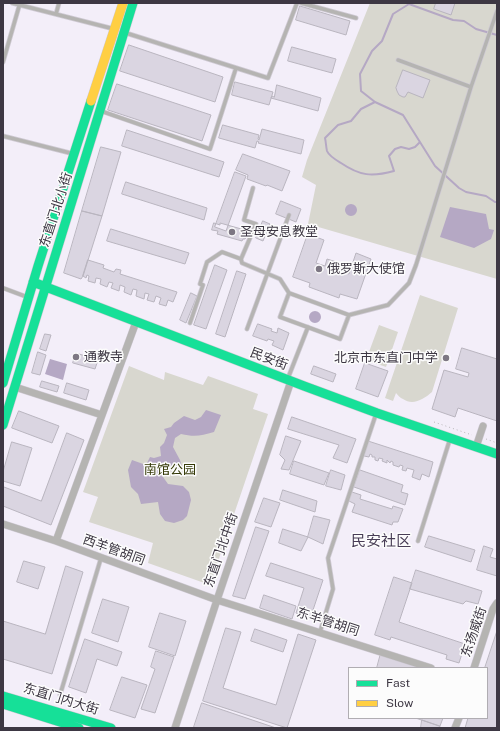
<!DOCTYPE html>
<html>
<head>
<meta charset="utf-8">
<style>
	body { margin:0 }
	#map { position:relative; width:500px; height:731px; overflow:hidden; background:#f3eef9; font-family:"Public Sans",sans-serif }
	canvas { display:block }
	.frame { position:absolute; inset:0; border:4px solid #3d3743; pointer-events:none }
	.legend { position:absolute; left:348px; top:667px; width:140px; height:52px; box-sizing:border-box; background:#fcfcfc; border:1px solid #b0adb2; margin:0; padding:5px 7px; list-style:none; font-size:12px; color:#3d3743 }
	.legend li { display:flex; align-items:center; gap:8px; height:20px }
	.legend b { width:20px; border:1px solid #b0adb2 }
</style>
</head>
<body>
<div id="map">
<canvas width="500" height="731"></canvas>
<div class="frame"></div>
<ul class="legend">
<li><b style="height:5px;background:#16e098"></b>Fast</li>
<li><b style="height:5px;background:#ffcf43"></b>Slow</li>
</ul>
</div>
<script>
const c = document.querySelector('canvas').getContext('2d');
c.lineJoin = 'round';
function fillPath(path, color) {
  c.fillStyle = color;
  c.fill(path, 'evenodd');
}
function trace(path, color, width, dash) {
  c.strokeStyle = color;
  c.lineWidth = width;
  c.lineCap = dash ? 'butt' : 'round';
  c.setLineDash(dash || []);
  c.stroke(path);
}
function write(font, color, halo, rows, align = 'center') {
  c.font = font + ' "Public Sans","Noto Sans SC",sans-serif';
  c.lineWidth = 3;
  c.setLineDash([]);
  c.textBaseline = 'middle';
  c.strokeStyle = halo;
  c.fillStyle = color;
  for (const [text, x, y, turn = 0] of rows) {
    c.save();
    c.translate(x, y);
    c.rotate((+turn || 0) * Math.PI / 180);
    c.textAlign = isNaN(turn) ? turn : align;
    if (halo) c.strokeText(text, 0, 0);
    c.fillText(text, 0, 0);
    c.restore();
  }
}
fillPath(new Path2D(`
	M370,3H497V279L308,224L316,185L302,177L307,160Z
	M420,295L458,308L432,392C424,399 413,406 403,399C400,398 398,395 396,393L393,401L385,398Z
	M379,325L398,332L386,367L366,360Z
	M129,366L164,380L165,372L203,385L208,376L258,394L253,409L268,414L210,585L148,563L153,543L89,522L98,497L83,492Z`), '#d8d7cf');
fillPath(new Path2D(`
	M345 210a6 6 0 1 1 12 0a6 6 0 1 1-12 0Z
	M450,207L486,214L489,229L494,230L491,239L474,248L440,237Z
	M309 317a6 6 0 1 1 12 0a6 6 0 1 1-12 0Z
	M50,359L67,364L63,380L45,374Z
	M206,410L221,415L214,432C201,436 194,437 181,434L175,438L173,447L180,460L183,470L178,473L172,472L167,465L162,467L163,477L168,484L183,486L189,492L191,500L187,516L183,520L174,523L165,521L160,514L158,502L141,504L138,494L131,487L128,470L132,460L146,465L150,457L154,458L161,456L160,447L164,443L167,435L164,429L171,427L174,423L184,416L195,420L201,417Z`), '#b5a8c4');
trace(new Path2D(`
	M497,35L476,29L464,21L453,20L409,4L393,14L382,41L372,51L360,74L361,91L375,102L403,115L435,166L459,188L466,192L486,196L495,202H497
	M375,102L361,109L351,121L338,125L325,138C326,142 326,147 327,151C329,156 336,160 341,163C360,176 372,177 394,171L389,156L395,149L401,147L409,149L415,147L420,142`), '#b5a8c4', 2);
const building = new Path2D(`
	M436,3H455L451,15L434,9Z
	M300,6L350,21L346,35L296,20Z
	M129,45L223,77L215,102L120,71Z
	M292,47L336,59L332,73L288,61Z
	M403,70L430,80L423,98L408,92L405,97H403L399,95L397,91L396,88Z
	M235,82L273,92L269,105L232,95Z
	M117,84L211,115L202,141L108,110Z
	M277,85L321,98L318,111L271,98L272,96L274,97Z
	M223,125L259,135L258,139L259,140L262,129L304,140L301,154L258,143L259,142L257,141L255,148L219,138Z
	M127,130L224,162L219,177L122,146Z
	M101,147L121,152L102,216L82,211Z
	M243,154L290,171L282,191L267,185L266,186L247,179L248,175L236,170Z
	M235,172L246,176L226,231L215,227Z
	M126,182L207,208L204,220L122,194Z
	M281,201L301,209L296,222L276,214Z
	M82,211L102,216L83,276L81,279L64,273Z
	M263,221L270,224L263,241L256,238Z
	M214,223L220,225V223L245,230V231L247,233V236L245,239H243L242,241L217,234L218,231L212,230Z
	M111,229L189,253L185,264L107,241Z
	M308,234L324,240L316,263L325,266L327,259L343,264L340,271L349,274L356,253L371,259L357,299L340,294L339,298L309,287L310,283L293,277Z
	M88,260L104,265L103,268L114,272L116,269L121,270L120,274L177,292L173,302L168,300L166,306L159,304L161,298L156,296L154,302L147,300L149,294L145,293L144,299L136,296L137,290L133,289L131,295L124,292L125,287L120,285L119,291L111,288L113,283L109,282L107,287L100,284L101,279L96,278L95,283L88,281L89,276L87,275L86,278L83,276Z
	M215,265L227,270L206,329L194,325Z
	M237,271L246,274L225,337L216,334Z
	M191,293L197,296L186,323L180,320Z
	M258,324L272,329L271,331L277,333L278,328L289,333L283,350L272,345L274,341L268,339L267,341L253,336Z
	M45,334L51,335L46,351L40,349Z
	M462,348L497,359V421L458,408L455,417L432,409L444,370L468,377L469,373L456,369Z
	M38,352L46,355L40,375L32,373Z
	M76,353L98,360L95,369L73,363Z
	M365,363L388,371L378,397L356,389Z
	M314,366L336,374L333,382L311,374Z
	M42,381L59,386L57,392L40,387Z
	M67,383L89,390L86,400L64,393Z
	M19,411L59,426L52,443L12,428Z
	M292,417L356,439L347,463L333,458L339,445L288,429Z
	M67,433L84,440L51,525L3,506V489L4,487L41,501Z
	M286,436L301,441L289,470L281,469L285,460L280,455Z
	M368,441L433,462L429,477L422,474L420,480L412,477L414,470L407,468L406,471L402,470L403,466L400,465L399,467L393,465V462L391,461L390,463L387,460V463L382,461L383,459L379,458L378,461L375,460V457H372V455L370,454L369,457L364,456Z
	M12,442L32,448L20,486L3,481V472Z
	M294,461L329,473L324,485L290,474Z
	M331,470L345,475L341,490L326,486Z
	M360,470L403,485L401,492L408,494L405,505L354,487Z
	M283,490L317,501L315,512L280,500Z
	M352,492L361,495L360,499L392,509L393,506L403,509L398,522H393L392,525L352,512L355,504L349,501Z
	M264,498L280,503L271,527L255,522Z
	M314,516L330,520L323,544L308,537Z
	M256,527L269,531L245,599L233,596Z
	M283,529L308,537L301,551L279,543Z
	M429,536L475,550L471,562L425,547Z
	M484,546L493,549L490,557L497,559V576L477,570Z
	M24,561L45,567L38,589L17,582Z
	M271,563L323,580L310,619L296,613L304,588L266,576Z
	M66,566L83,572L52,674L3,659V621L45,634Z
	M416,570L482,591L478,604L466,601L463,604L410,589Z
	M394,577L412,583L399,622L465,644L459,663L446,659L447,655L391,637L390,640L375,635Z
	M264,595L296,606L292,619L260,608Z
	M103,599L129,607L118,642L92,633Z
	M160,613L186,621L175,656L149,647Z
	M226,628L241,632L223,688L276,705L298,634L316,640L287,728L203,701Z
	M255,629L287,640L283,652L251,641Z
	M497,631V728H465L468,718H487V668H485Z
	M85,639L122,652L117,666L97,659L86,693L69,687Z
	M156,651L174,657L155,713L141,709L155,669L151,667Z
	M381,653L428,668H377Z
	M122,677L147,685L135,718L110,710Z
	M202,703L276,728H196L194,727Z
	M416,718H443L440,726Z
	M422,720L440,726L439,728H421Z`);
fillPath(building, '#dad5e1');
trace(building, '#b9b5bf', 1);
const lane = new Path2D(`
	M12,3L114,29
	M301,3L356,18
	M56,14L59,3
	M126,33L268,78L297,3
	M398,60L471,87
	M3,62L20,3
	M101,111L210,149L236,68
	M3,136L74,154
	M253,188L244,220L256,224L241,259L242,263L280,279L289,293L349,315L388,305L409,283L416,265L471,87L497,11
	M3,288L27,297
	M289,293L280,317L340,339L349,315
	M190,323L203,285L200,284L207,262L222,252L241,259
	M247,329L289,215
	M288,378L308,327
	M418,541L450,439
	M320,632L333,589L328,558L376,414
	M60,695L101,558`);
const street = new Path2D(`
	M15,387L102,415
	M476,447L483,426
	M3,524L56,541L217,600L431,668
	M56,541L136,322
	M474,668L493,609L497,603
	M175,728L217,600L291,381
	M455,728L459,718`);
const fast = new Path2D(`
	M33,282L304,386L377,413L497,454
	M3,383L38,266L91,101
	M3,425L133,3
	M3,696L111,728
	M3,704L79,728`);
const slow = new Path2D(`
	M91,101L123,3`);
trace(lane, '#cfcad4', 5);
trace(street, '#cfcad4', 8);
trace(fast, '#cfcad4', 10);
trace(slow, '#cfcad4', 10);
trace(new Path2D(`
	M434,422L472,435
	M486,439L497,443`), '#b7b5b8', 1, [1, 3]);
trace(lane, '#b5b4b2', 3.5);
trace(street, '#b5b4b2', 7);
trace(fast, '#16e098', 9);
trace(slow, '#ffcf43', 9);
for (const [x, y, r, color] of [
	[232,232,4,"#7d7783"],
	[319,269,4,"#7d7783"],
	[76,357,4,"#7d7783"],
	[446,358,4,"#7d7783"]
]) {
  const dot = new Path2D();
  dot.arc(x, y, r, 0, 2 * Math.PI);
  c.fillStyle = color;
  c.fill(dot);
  trace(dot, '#fcfcfc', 1.5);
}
write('13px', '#3d3743', '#fcfcfc', [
	["东直门北小街",56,210,-72],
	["民安街",269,359,21],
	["西羊管胡同",114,550,20],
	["东直门北中街",221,550,-71],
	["东羊管胡同",328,622,18],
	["东扬威街",474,632,-71],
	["东直门内大街",61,699,17]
]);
write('13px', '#3d3743', '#fcfcfc', [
	["圣母安息教堂",240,232],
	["俄罗斯大使馆",327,269],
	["通教寺",84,357],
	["北京市东直门中学",438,358,"right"]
], 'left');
write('13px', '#343907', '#fcfcfc', [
	["南馆公园",170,470]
]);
write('15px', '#483d56', '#fcfcfc', [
	["民安社区",381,541]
]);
</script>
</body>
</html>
